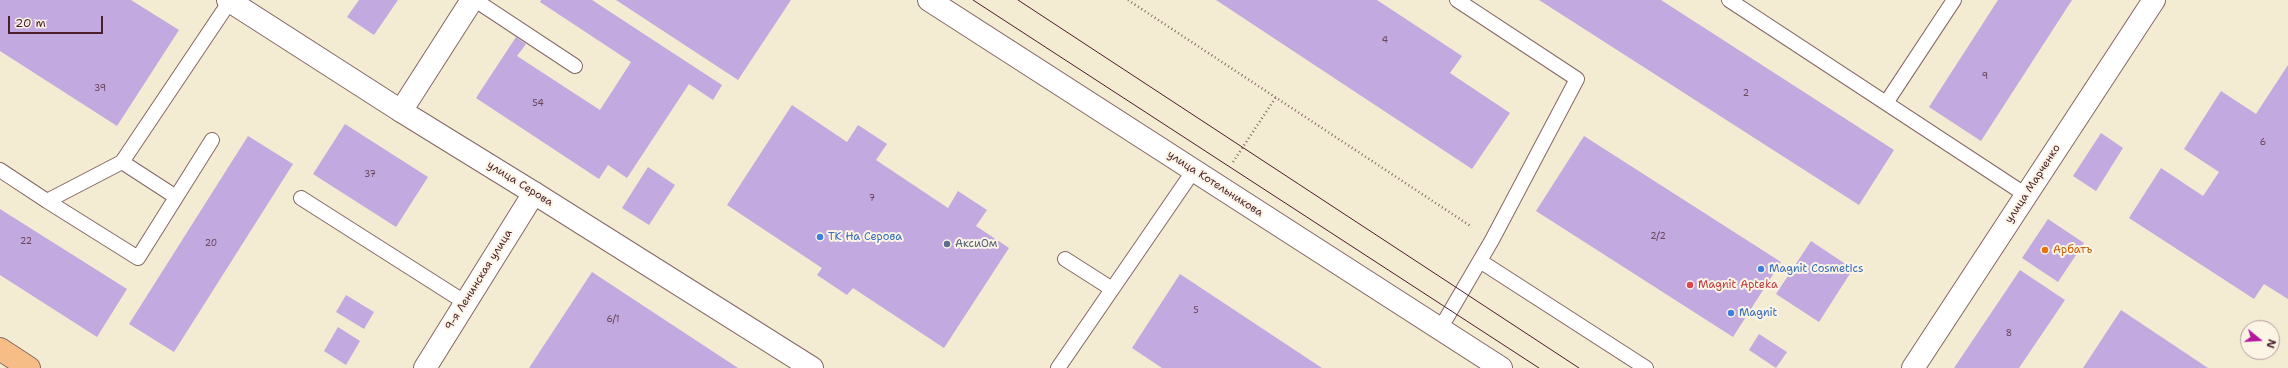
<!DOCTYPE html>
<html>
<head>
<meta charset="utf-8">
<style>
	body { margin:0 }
	#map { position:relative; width:2288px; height:368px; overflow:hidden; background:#f3ecd3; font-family:"Shantell Sans",sans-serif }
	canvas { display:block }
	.north { position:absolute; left:2240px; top:320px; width:40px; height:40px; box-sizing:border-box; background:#fcf5e5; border:1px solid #b59f9b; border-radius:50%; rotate:108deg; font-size:11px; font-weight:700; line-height:16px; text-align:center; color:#4a1f2b }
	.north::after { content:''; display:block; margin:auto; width:14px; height:18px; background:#b5179e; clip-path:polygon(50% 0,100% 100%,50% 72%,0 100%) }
	.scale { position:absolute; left:8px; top:16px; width:95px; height:18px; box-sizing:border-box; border:2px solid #4a1f2b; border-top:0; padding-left:5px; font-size:12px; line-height:14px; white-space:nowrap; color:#4a1f2b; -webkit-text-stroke:3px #fcf5e5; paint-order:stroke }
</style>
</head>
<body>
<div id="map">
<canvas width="2288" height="368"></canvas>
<div class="north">N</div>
<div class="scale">20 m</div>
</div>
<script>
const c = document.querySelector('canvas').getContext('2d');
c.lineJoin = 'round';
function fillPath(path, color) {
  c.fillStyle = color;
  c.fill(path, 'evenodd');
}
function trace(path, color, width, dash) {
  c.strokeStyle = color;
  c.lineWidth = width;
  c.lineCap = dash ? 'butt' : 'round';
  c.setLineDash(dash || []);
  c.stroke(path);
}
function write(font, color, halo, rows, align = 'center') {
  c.font = font + ' "Shantell Sans",sans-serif';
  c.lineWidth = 4;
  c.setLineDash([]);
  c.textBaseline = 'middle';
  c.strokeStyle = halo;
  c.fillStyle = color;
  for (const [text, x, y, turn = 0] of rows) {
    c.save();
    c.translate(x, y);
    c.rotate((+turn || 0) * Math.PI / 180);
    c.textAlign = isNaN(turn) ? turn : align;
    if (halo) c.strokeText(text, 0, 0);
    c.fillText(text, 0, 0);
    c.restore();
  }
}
fillPath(new Path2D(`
	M0,0H131L179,30L117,126L0,51Z
	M359,0H398L374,35L347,17Z
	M541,0H592L722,85L713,100L689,84L627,178L608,165L599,179L476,98L516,37L526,44L517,56L600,110L631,62L540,2Z
	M616,0H791L738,80Z
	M1216,0H1377L1462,56L1450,73L1510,113L1472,169Z
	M1539,0H1661L1894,150L1859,205Z
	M1998,0H2072L1981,141L1929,107Z
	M2288,65V299L2264,284L2254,299L2129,218L2161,168L2203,196L2219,172L2184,149L2221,91L2256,114Z
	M792,105L847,142L858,125L887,144L876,160L948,208L958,191L987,210L976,226L1009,248L944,348L853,288L847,295L817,275L822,268L727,205Z
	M345,124L428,177L396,227L313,174Z
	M2101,133L2123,148L2096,191L2073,176Z
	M248,136L293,164L174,352L129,324Z
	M1584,136L1781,262L1733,337L1536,211Z
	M648,167L675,185L649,225L622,208Z
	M0,209L127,289L97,337L0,275Z
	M2048,219L2084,243L2058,282L2022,258Z
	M1811,241L1853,269L1819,322L1776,294Z
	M2020,270L2065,300L2019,368H1954Z
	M592,272L738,368H529Z
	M1180,274L1322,368H1162L1132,348Z
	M346,295L374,312L364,329L336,312Z
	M2121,310L2208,368H2083Z
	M338,327L360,341L346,365L324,351Z
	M1759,334L1787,352L1776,368L1749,350Z`), '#c2a9df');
const service = new Path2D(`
	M475,0L575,66
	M1729,0L2026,195
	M1886,103L1954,0
	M122,162L176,197
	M0,170L47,201L122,162L230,1
	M301,198L466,303
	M47,201L138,258L212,140
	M1065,259L1112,289
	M1480,261L1646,368
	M1440,329L1492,240L1577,79L1457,0
	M1058,368L1194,170`);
const minor = new Path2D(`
	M228,0L401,111
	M929,0L1501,368
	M534,193L812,368
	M1913,368L2154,0`);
const tertiary = new Path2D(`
	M425,368L534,193L401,111L472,0`);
const primary = new Path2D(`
	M0,349L29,368`);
trace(service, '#856766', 16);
trace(minor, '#856766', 24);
trace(tertiary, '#856766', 24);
trace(primary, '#856766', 24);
trace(new Path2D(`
	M1128,0L1472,227
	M1233,162L1276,97`), '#856766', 2.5, [1, 3]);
trace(service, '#fff', 14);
trace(minor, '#fff', 22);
trace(tertiary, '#fff', 22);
trace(primary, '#f6be86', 22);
trace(new Path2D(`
	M973,0L1539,368
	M1018,0L1579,368`), '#4a1f2b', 1);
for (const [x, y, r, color] of [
	[820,237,4,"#3f7fe0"],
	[947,244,4,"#5c6f8a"],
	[2045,250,4,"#e8710a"],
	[1761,269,4,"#3f7fe0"],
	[1690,285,4,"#e0444e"],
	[1731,313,4,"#3f7fe0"]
]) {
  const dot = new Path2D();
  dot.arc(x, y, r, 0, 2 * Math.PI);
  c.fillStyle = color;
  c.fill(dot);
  trace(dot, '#fcf5e5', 1.5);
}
write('9px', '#684258', null, [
	["4",1385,41],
	["9",1985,77],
	["39",100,89],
	["2",1746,94],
	["54",538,104],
	["6",2263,143],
	["37",370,175],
	["7",872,199],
	["2/2",1658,237],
	["22",26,242],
	["20",211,244],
	["5",1196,311],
	["6/1",613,320],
	["8",2009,334]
]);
write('11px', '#4a1f2b', '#fcf5e5', [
	["улица Серова",520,184,32],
	["улица Котельникова",1215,184,33],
	["улица Марченко",2033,184,-57],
	["9-я Ленинская улица",479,280,-58]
]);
write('11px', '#366cbe', '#fcf5e5', [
	["ТК На Серова",828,237],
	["Magnit Cosmetics",1769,269],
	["Magnit",1739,313]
], 'left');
write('11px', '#4e5e75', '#fcf5e5', [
	["АксиОм",955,244]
], 'left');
write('11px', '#c56008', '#fcf5e5', [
	["Арбатъ",2053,250]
], 'left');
write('11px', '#be3a42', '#fcf5e5', [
	["Magnit Apteka",1698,285]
], 'left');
</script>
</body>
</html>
